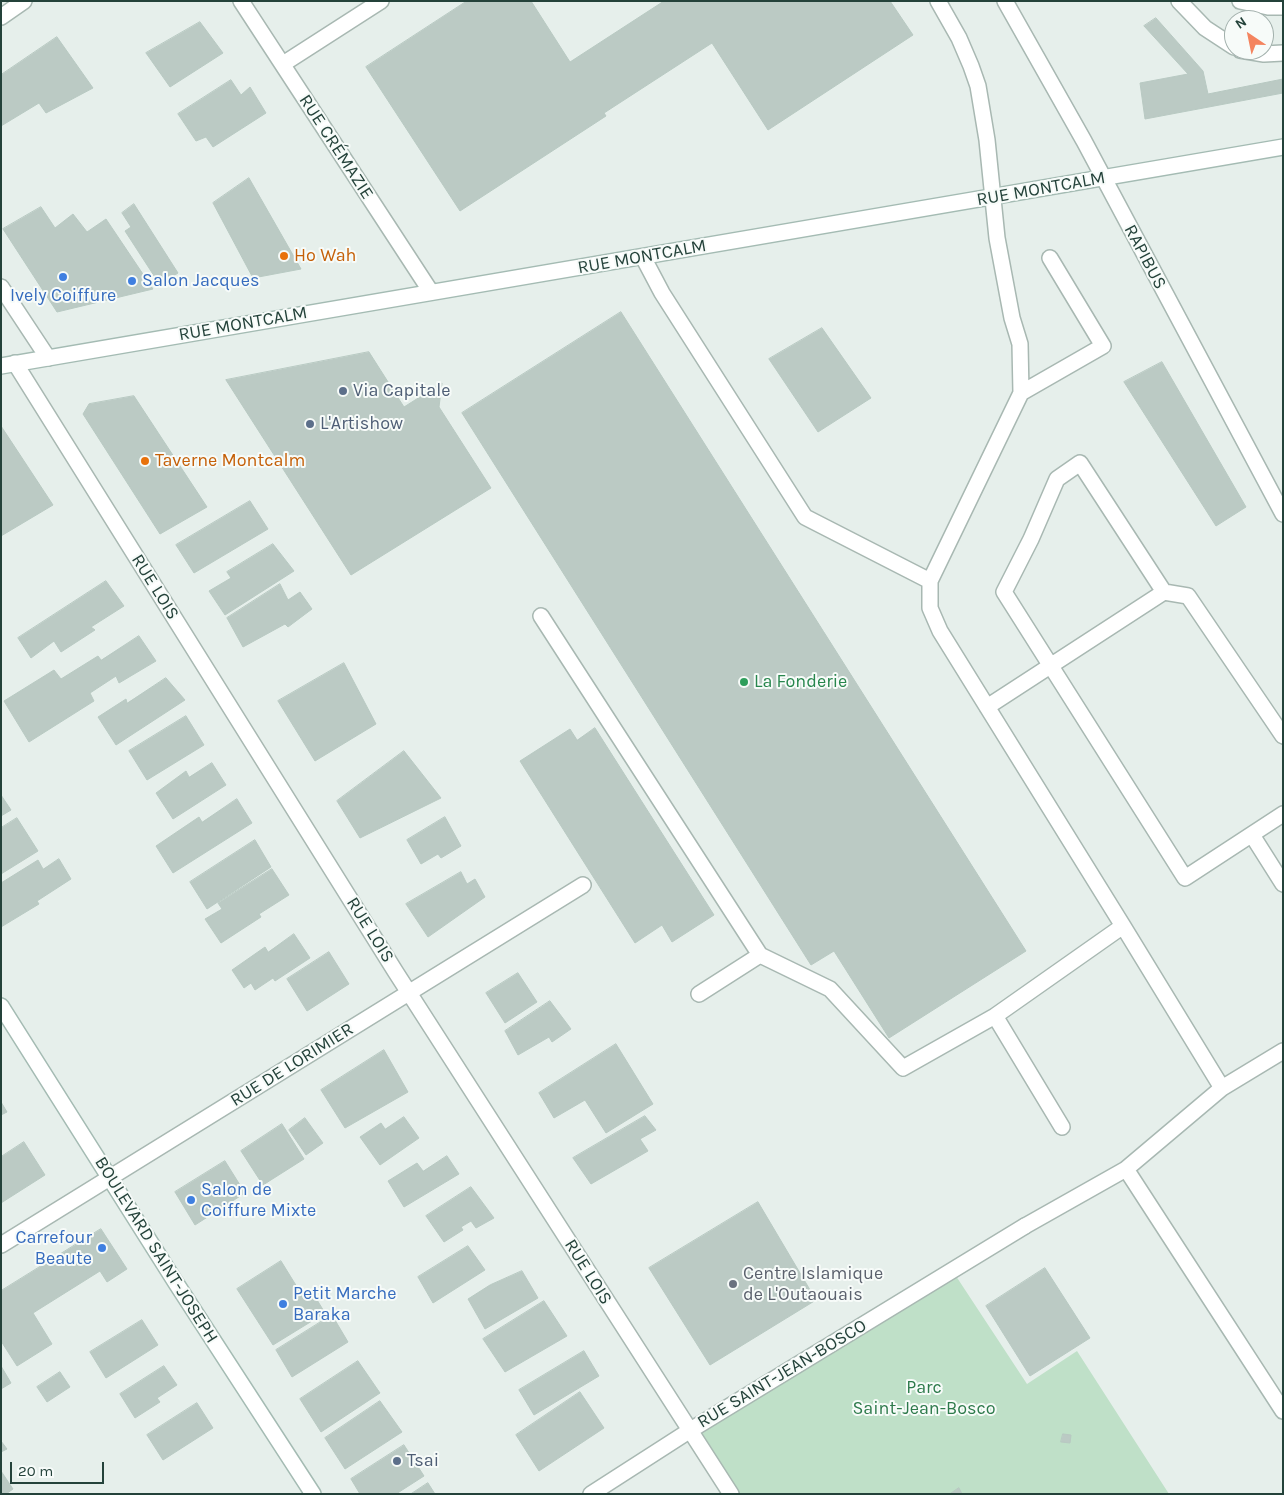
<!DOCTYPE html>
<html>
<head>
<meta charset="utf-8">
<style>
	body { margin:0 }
	#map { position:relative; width:1284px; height:1495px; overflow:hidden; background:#e6efeb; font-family:Karla,sans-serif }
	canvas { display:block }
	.frame { position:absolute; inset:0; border:2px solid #24423a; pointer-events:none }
	.north { position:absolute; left:1224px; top:10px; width:50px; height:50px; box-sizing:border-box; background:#f7fbf9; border:1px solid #a3b1ad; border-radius:50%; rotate:326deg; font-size:14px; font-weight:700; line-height:20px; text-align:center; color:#24423a }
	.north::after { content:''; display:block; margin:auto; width:18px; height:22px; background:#f4845f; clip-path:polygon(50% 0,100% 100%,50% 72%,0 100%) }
	.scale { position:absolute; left:10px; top:1462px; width:94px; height:22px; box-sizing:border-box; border:2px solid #24423a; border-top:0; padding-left:6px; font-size:15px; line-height:18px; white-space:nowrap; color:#24423a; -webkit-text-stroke:4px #f7fbf9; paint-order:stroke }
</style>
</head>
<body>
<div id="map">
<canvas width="1284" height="1495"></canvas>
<div class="frame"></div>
<div class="north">N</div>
<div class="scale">20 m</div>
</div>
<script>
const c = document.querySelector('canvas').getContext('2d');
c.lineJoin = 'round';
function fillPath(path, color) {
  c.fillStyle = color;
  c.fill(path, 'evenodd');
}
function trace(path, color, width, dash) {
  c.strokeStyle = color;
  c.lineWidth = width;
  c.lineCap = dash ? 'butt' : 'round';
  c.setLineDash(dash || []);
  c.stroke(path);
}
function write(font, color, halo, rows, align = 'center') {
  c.font = font + ' Karla,sans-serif';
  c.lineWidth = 4;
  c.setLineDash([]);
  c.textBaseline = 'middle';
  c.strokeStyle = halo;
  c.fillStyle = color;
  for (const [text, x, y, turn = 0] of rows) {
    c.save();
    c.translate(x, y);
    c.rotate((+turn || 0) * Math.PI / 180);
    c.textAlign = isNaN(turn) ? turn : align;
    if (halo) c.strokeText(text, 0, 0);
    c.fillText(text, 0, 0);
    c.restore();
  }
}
fillPath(new Path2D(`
	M952,1270L1027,1384L1077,1351L1169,1494H730L689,1431Z`), '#bfe0c8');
const building = new Path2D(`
	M467,1H531L570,62L664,1H890L913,35L768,130L712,43L604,113L606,116L460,211L366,67Z
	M1156,18L1203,71L1208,94L1283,79V93L1145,119L1140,83L1188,74L1144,26Z
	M200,22L223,53L170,87L146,53Z
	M57,37L93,88L46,113L39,103L1,126V75Z
	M231,80L241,95L250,87L266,113L213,147L206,137L196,141L178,114Z
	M249,178L301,269L253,278L213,203Z
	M134,204L178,273L160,285L125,231L131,227L122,213Z
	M41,207L55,228L73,214L87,232L106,219L153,289L57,312L3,229Z
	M621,312L1026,951L889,1038L834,951L811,965L462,413Z
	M822,328L871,398L818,432L769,359Z
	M369,352L404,407L442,383L439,407L491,488L351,575L226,380Z
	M1162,362L1246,507L1216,526L1124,382Z
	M134,396L207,507L160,534L83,414L89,404Z
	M1,426L53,505L1,536Z
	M250,501L268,529L194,573L176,545Z
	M273,544L294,571L225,615L209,591L231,578L227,572Z
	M106,581L124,606L91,627L95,630L61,652L54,641L31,658L18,638Z
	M280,584L288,600L300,592L312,609L288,627L285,624L243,647L227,618Z
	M139,636L156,661L119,683L116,676L90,693L94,701L29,742L4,701L54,670L61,679L98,656L101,660Z
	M344,663L376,724L315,761L278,701Z
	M166,678L185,700L116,745L98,717L126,699L127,703Z
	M186,716L204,745L147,780L129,751Z
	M595,728L714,915L672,942L662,925L635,943L520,761L570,729L577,740Z
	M404,751L441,798L360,838L337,801Z
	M212,763L226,785L173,819L156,793L186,771L189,777Z
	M1,795L11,810L1,816Z
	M237,799L252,823L173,873L156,846L199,817L202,822Z
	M445,817L461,846L441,858L438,854L421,864L407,840Z
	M17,818L38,851L1,874V828Z
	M255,840L271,867L207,909L190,882Z
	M59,859L71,879L37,901L39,904L1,927V883L38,860L43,869Z
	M272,869L289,895L259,914L261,917L221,943L205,919L222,909L218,903Z
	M461,872L467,884L475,879L485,897L428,937L406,904Z
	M294,934L310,958L275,981L273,978L255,990L251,983L244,988L232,970L265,947L268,952Z
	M329,952L349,984L307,1011L287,979Z
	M518,973L537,1002L505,1023L486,993Z
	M550,1001L571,1029L552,1042L549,1037L518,1055L505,1031Z
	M616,1044L653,1104L606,1133L585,1100L554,1118L539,1093Z
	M384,1050L408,1092L345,1128L321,1090Z
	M1,1102L7,1112L1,1115Z
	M645,1116L656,1130L640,1139L648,1151L591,1184L573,1158Z
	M404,1117L419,1138L380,1165L360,1137L381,1123L385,1129Z
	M305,1118L323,1143L306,1155L289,1130Z
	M282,1124L304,1159L263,1185L241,1151Z
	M24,1142L45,1175L1,1203V1157Z
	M447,1156L459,1174L404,1207L388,1181L417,1163L423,1171Z
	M225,1161L245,1193L195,1225L175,1192Z
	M471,1187L494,1218L476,1228L471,1221L461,1227L463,1230L444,1242L426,1216Z
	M758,1202L816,1300L710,1365L649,1268Z
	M101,1229L127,1269L107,1282L100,1271L33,1313L52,1344L17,1366L1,1341V1291Z
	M468,1246L485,1270L433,1303L418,1277Z
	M281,1261L302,1295L311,1290L325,1313L273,1345L237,1289Z
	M1045,1268L1090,1338L1030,1376L986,1306Z
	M522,1271L538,1298L485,1329L468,1299L490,1285Z
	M544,1301L567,1336L505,1372L483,1339Z
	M332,1315L348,1342L292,1377L276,1350Z
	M142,1320L158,1345L106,1378L90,1352Z
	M584,1351L599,1376L534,1415L519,1390Z
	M358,1361L380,1393L321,1432L300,1399Z
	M1,1366L11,1383L1,1389Z
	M164,1366L177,1385L157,1398L160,1402L135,1418L120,1394Z
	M60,1372L70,1387L47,1402L37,1387Z
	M580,1392L604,1428L539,1471L516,1435Z
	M380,1401L402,1432L345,1469L325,1438Z
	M197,1403L213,1428L163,1460L147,1435Z
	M1063,1434L1071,1435L1070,1443L1061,1442Z
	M1,1441L7,1449L1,1452Z
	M404,1445L424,1476L396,1494H360L351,1479Z
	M1,1471L13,1489L6,1494H1Z
	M428,1483L435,1494H411Z
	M959,1488L962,1494H950Z`);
fillPath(building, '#bbcac4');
trace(building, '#b8c9c2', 1);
const service = new Path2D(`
	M938,1L959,38L971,66L978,86L987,140L997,238L1012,318L1020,344L1021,393L930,581V608L940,631L1123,926L1222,1088L1126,1169
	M1005,1L1084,141L1283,514
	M1179,1L1205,28L1234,47
	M1240,1L1268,7H1283
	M1,17L24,1
	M1240,50L1264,54L1283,53
	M283,64L381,1
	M643,257L662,293L805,517L930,581
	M1021,393L1103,346L1050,258
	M1164,592L1188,596L1283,736
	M541,616L760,955L830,989L903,1068L995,1016L1123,926
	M987,707L1164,592L1080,463L1057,479L1031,539L1004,592L1185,878L1283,814
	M1252,835L1283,884
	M699,994L760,955
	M995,1016L1062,1127
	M1222,1088L1283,1051
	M1025,1226L1126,1169L1283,1411`);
const minor = new Path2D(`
	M241,1L431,292
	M1,287L48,358
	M15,363L395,971L731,1494
	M1,1245L583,885
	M591,1494L689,1431L1025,1226`);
const secondary = new Path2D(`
	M1,366L1283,147
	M1,1006L176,1283L313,1494`);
trace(service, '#a8b8b2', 18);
trace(minor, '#a8b8b2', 18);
trace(secondary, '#a4bbb3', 18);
trace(service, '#fff', 15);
trace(minor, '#fff', 15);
trace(secondary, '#fff', 15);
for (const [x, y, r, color] of [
	[284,256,5,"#e8710a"],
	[63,277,5,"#3f7fe0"],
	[132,281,5,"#3f7fe0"],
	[343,391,5,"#5c6f8a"],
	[310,424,5,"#5c6f8a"],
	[145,461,5,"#e8710a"],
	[744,682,5,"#2e9e5b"],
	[191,1200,5,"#3f7fe0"],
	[102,1248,5,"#3f7fe0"],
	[733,1284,5,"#6b7280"],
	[283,1304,5,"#3f7fe0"],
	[397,1461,5,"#5c6f8a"]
]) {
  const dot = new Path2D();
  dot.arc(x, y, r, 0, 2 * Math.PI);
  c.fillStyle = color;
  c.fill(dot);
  trace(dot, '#f7fbf9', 2);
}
write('18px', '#24423a', '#f7fbf9', [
	["RUE CRÉMAZIE",336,147,57],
	["RUE MONTCALM",1041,189,-10],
	["RUE MONTCALM",642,257,-10],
	["RAPIBUS",1145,257,62],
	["RUE MONTCALM",243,324,-10],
	["RUE LOIS",155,587,58],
	["RUE LOIS",370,930,58],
	["RUE DE LORIMIER",292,1065,-32],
	["BOULEVARD SAINT-JOSEPH",156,1250,58],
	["RUE LOIS",588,1272,58],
	["RUE SAINT-JEAN-BOSCO",782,1374,-31]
]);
write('18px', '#c56008', '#f7fbf9', [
	["Ho Wah",294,256],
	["Taverne Montcalm",155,461]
], 'left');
write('18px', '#366cbe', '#f7fbf9', [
	["Salon Jacques",142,281],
	["Ively Coiffure",63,296,"center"],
	["Salon de",201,1190],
	["Coiffure Mixte",201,1211],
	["Carrefour",92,1238,"right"],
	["Beaute",92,1259,"right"],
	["Petit Marche",293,1294],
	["Baraka",293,1315]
], 'left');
write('18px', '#4e5e75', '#f7fbf9', [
	["Via Capitale",353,391],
	["L'Artishow",320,424],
	["Tsai",407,1461]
], 'left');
write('18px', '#27864d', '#f7fbf9', [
	["La Fonderie",754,682]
], 'left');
write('18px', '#5b616d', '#f7fbf9', [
	["Centre Islamique",743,1274],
	["de L'Outaouais",743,1295]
], 'left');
write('18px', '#2d7a4b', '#f7fbf9', [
	["Parc",924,1388],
	["Saint-Jean-Bosco",924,1409]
]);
</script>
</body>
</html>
